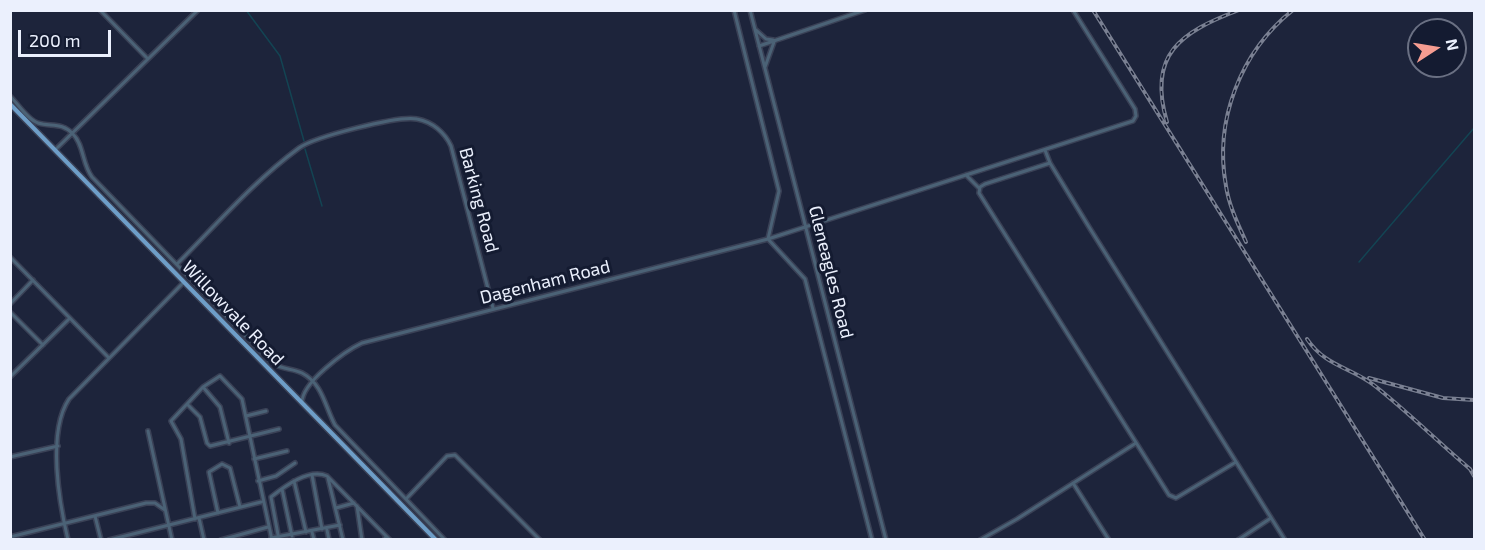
<!DOCTYPE html>
<html>
<head>
<meta charset="utf-8">
<style>
	body { margin:0 }
	#map { position:relative; width:1485px; height:550px; overflow:hidden; background:#1d243b; font-family:"Exo 2",sans-serif }
	canvas { display:block }
	.frame { position:absolute; inset:0; border:12px solid #ebf0fd; pointer-events:none }
	.north { position:absolute; left:1407px; top:18px; width:60px; height:60px; box-sizing:border-box; background:#141b31; border:2px solid #6a7083; border-radius:50%; rotate:78deg; font-size:16px; font-weight:700; line-height:24px; text-align:center; color:#ebf0fd }
	.north::after { content:''; display:block; margin:auto; width:21px; height:27px; background:#f59c91; clip-path:polygon(50% 0,100% 100%,50% 72%,0 100%) }
	.scale { position:absolute; left:18px; top:30px; width:93px; height:27px; box-sizing:border-box; border:3px solid #ebf0fd; border-top:0; padding-left:8px; font-size:18px; line-height:21px; white-space:nowrap; color:#ebf0fd; -webkit-text-stroke:4px #141b31; paint-order:stroke }
</style>
</head>
<body>
<div id="map">
<canvas width="1485" height="550"></canvas>
<div class="frame"></div>
<div class="north">N</div>
<div class="scale">200 m</div>
</div>
<script>
const c = document.querySelector('canvas').getContext('2d');
c.lineJoin = 'round';
function trace(path, color, width, dash) {
  c.strokeStyle = color;
  c.lineWidth = width;
  c.lineCap = dash ? 'butt' : 'round';
  c.setLineDash(dash || []);
  c.stroke(path);
}
function write(font, color, halo, rows, align = 'center') {
  c.font = font + ' "Exo 2",sans-serif';
  c.lineWidth = 6;
  c.setLineDash([]);
  c.textBaseline = 'middle';
  c.strokeStyle = halo;
  c.fillStyle = color;
  for (const [text, x, y, turn = 0] of rows) {
    c.save();
    c.translate(x, y);
    c.rotate((+turn || 0) * Math.PI / 180);
    c.textAlign = isNaN(turn) ? turn : align;
    if (halo) c.strokeText(text, 0, 0);
    c.fillText(text, 0, 0);
    c.restore();
  }
}
trace(new Path2D(`
	M246,10L280,56L304,141
	M305,149L322,206
	M1359,262L1474,128`), '#134453', 1.5);
const minor = new Path2D(`
	M100,10L148,59
	M734,10L779,191L768,239L805,279L872,540
	M750,10L886,540
	M756,30L766,39L773,40
	M759,46L865,10
	M765,67L774,42
	M10,96C18,104 28,120 38,123C51,127 62,122 73,134C84,145 82,164 92,177L271,362C281,370 292,368 302,373C323,384 325,407 335,425L445,540
	M55,150L198,10
	M1045,150L1050,163L1089,227L1285,540
	M1050,163L985,184L980,187L979,193L1169,495L1176,498L1236,462
	M966,175L979,188
	M10,257L109,358
	M177,264C216,225 254,181 299,148C314,137 399,115 417,119C433,122 445,133 451,146L493,308
	M10,304L33,280
	M10,312L43,345
	M10,377L69,319
	M203,387L220,407L229,443
	M302,403C301,383 345,351 362,343L768,239L1133,121L1136,116L1135,109L1073,10
	M187,404L200,417L207,443L210,446L279,429
	M246,416L266,411
	M148,431L172,540
	M10,457L58,446
	M254,459L287,451
	M312,475L322,529
	M328,478L343,540
	M258,481L276,476L295,463
	M294,481L306,532
	M1073,483L1109,540
	M282,489L292,536
	M406,499L447,456L455,455L540,540
	M357,506L362,540
	M336,508L354,503
	M218,513L209,472L222,464L230,468L240,507
	M95,516L101,540
	M199,518L204,540
	M195,519L181,439L171,421L203,387L220,376L242,399L272,540
	M327,530L329,540
	M312,532L314,540
	M10,537L146,503H155L165,510
	M271,538L340,525
	M385,538V540
	M68,540C59,502 47,432 69,399L183,283
	M109,540L261,502
	M221,540L268,527
	M279,540L271,497C285,486 309,468 327,476L390,540
	M980,540L1017,519L1136,443
	M1238,540L1271,518`);
const major = new Path2D(`
	M10,104L436,540`);
trace(minor, '#3a4156', 6);
trace(major, '#3a4156', 7);
trace(minor, '#4b6276', 3);
trace(major, '#6e9ec8', 4);
const rail = new Path2D(`
	M1093,10L1425,540
	M1167,122C1147,54 1181,32 1239,10
	M1246,242C1238,224 1229,206 1226,186C1214,121 1240,52 1293,10
	M1307,339C1326,367 1351,367 1375,386C1408,412 1438,442 1470,469L1474,476
	M1369,378L1443,398L1474,400`);
trace(rail, '#7a8092', 4);
trace(rail, '#141b31', 1.5, [4.5]);
write('18px', '#ebf0fd', '#141b31', [
	["Barking Road",479,200,75],
	["Gleneagles Road",831,272,76],
	["Dagenham Road",545,282,-14],
	["Willowvale Road",233,313,46]
]);
</script>
</body>
</html>
